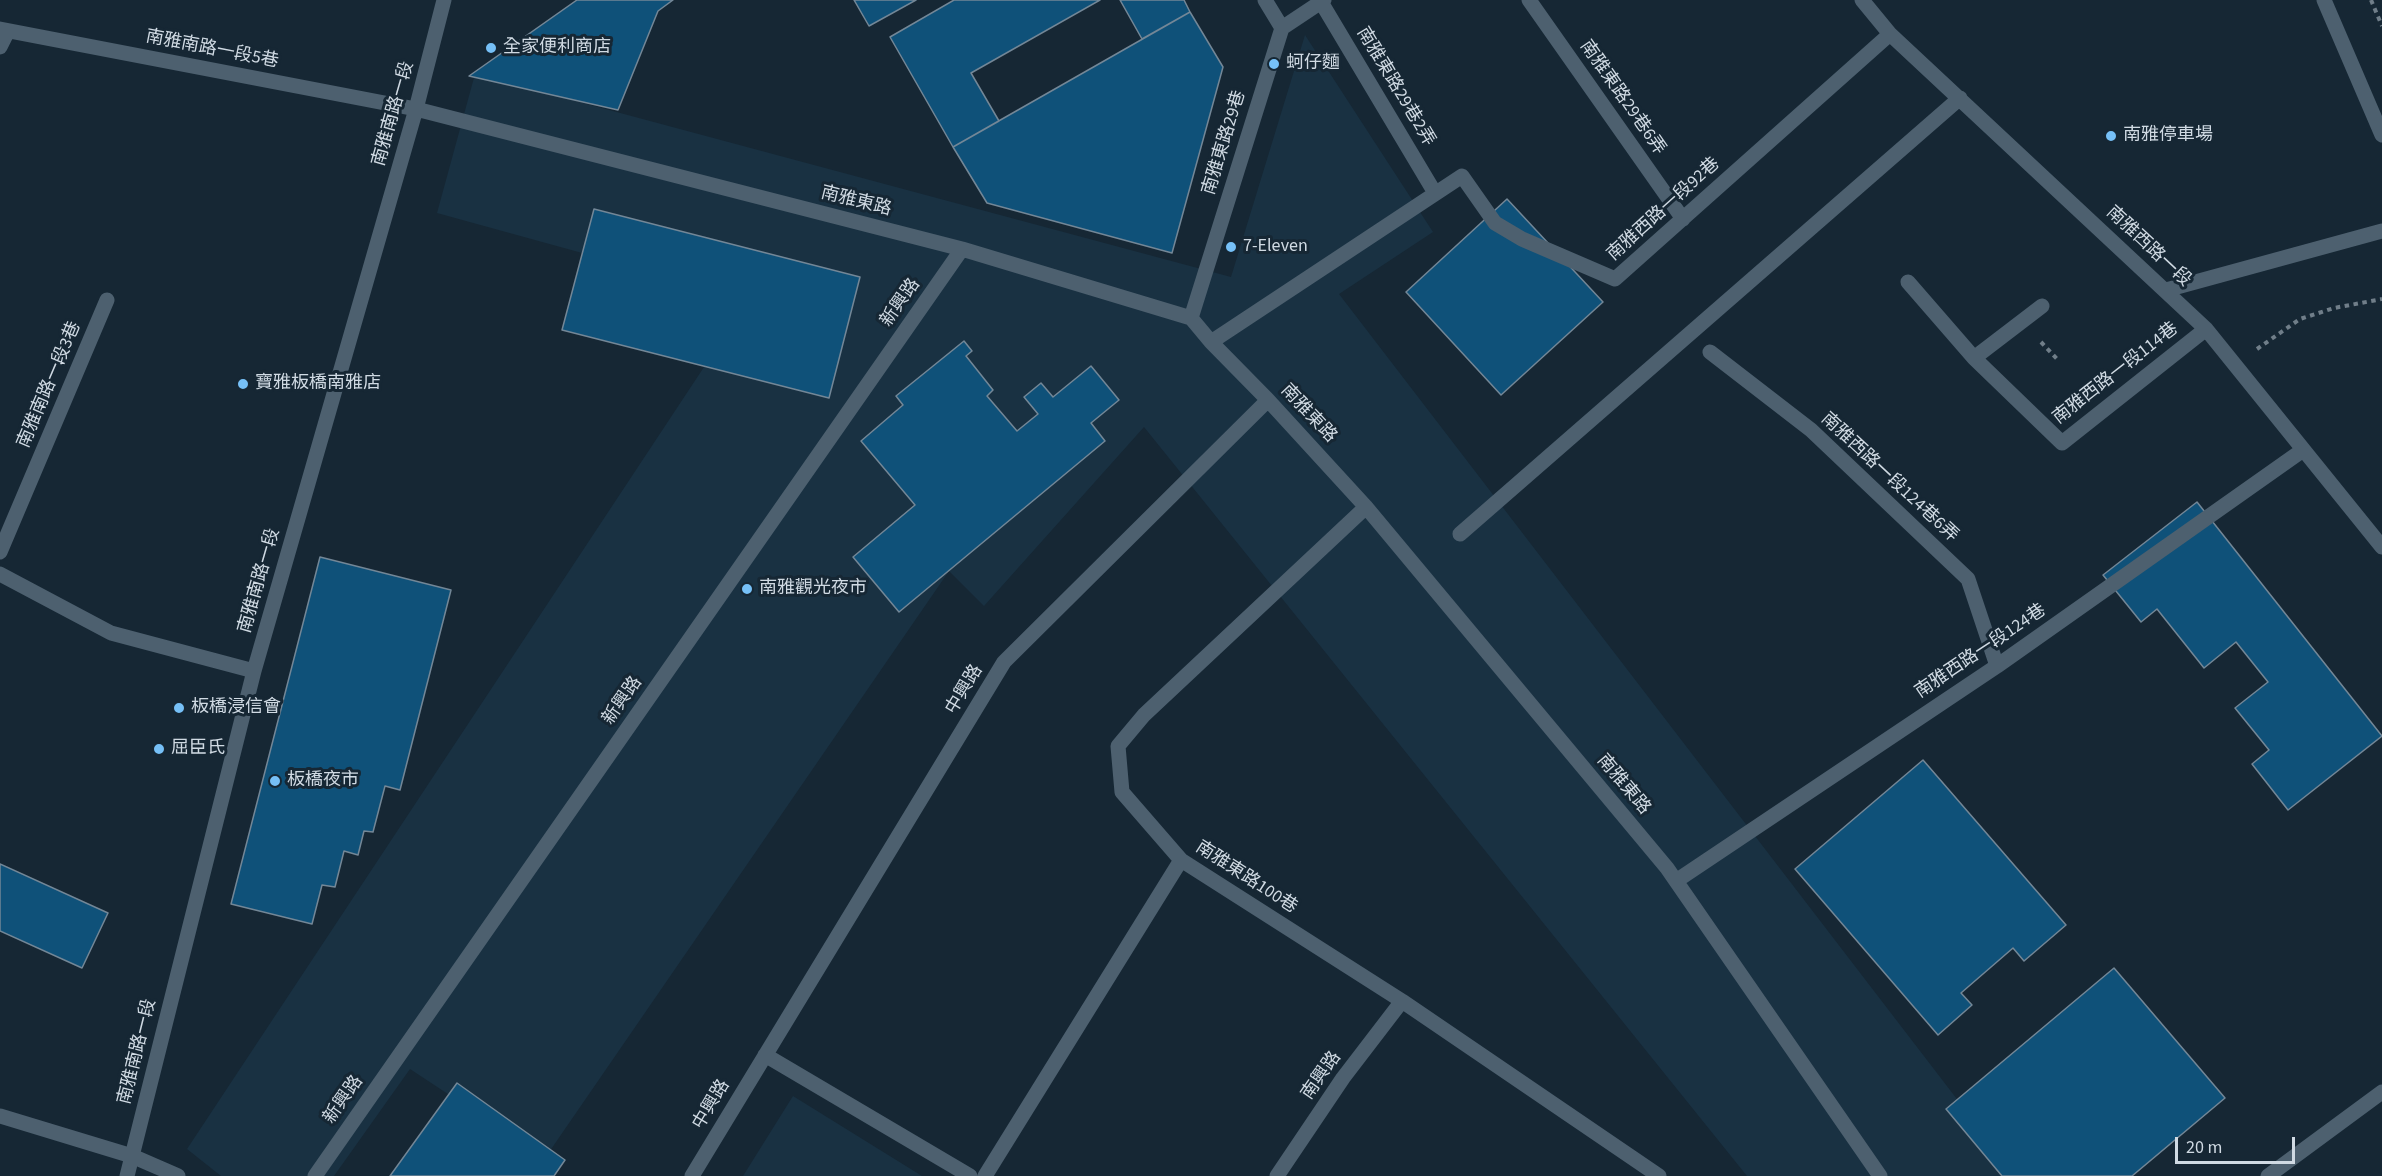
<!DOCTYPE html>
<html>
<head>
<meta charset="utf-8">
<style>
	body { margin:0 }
	#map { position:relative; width:2382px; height:1176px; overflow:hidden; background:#162734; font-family:"Source Sans 3",sans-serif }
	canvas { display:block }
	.scale { position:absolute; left:2175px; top:1137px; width:120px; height:27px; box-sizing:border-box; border:3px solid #d0dae3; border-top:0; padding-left:8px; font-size:18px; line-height:21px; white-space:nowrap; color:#d0dae3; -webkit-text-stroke:4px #162734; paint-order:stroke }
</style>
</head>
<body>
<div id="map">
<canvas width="2382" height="1176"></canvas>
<div class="scale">20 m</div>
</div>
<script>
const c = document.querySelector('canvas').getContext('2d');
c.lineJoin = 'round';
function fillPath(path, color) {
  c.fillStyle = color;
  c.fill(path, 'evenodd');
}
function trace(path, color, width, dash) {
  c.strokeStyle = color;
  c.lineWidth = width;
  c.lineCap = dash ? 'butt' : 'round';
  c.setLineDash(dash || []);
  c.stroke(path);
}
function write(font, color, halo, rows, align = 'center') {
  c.font = font + ' "Source Sans 3","Noto Sans TC",sans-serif';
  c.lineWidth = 6;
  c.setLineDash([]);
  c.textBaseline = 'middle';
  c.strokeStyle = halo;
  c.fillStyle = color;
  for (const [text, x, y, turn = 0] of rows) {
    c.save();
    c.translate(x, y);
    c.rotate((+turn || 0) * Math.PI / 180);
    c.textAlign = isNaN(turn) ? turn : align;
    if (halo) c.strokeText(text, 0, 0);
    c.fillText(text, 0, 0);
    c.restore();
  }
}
fillPath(new Path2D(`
	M1305,35L1433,232L1339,294L2016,1176H1747L1144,427L984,606L949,571L545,1158L410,1069L334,1176H221L187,1149L749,299L437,213L475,74L1231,277Z
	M793,1096L922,1176H743Z`), '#193142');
const building = new Path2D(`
	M577,0H673L658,11L618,110L469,76Z
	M854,0H916L869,26Z
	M954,0H1100L971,73L999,121L953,147L890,37Z
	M1120,0H1184L1190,12L1142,39Z
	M1190,12L1223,67L1172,253L987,203L953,147Z
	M1507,199L1603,302L1501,395L1406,292Z
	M594,209L860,277L829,398L562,330Z
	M964,341L972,351L966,356L993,390L987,396L1017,431L1038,414L1024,397L1041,383L1053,397L1091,366L1119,400L1091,423L1105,441L899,612L853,557L915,505L861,441L903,405L896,396Z
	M2197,502L2382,736L2288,810L2252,764L2269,750L2235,708L2268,682L2236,642L2204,668L2157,609L2141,622L2103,575Z
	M320,557L451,590L400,790L385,786L373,832L364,831L358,855L344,851L335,887L322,885L312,924L231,904Z
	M1923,760L2066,925L2024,961L2013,948L1961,993L1972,1005L1938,1035L1795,869Z
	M0,864L108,913L82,968L0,931Z
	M2114,968L2225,1098L2132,1176H2002L1946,1109Z
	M457,1083L565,1160L554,1176H390Z`);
fillPath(building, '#0f5179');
trace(building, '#738797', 1.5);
trace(new Path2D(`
	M2371,0L2382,26
	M2041,342L2059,361
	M2257,349L2300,319L2334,308L2382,299`), '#707e89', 4, [4.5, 4.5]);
trace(new Path2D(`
	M1265,0L1282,28
	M1529,0L1683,219
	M1862,0L1890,34L2206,329L2382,547
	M2324,0L2382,135
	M1321,2L1435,193
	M0,29L416,109L962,249L1191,318L1211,342L1268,400L1366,507L1667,868L1880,1176
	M0,47L8,31
	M1908,282L1974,358L2042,306
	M2166,290L2382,231
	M1191,318L1282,28L1324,0
	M1211,342L1462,176L1495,223L1522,239L1615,279L1890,34
	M1710,352L1811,430L1968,579L1997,666
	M1974,358L2062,443L2206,329
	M1366,507L1144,715L1118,746L1122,792L1181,860L1402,1001L1659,1176
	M1460,534L1960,98
	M0,552L107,300
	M0,574L111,633L254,671
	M1676,881L1997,666L2303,450
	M765,1055L970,1176
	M0,1116L132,1156L178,1176
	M127,1176L254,671L416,109L444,0
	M315,1176L962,249
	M692,1176L1004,662L1268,400
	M985,1176L1181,860
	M1277,1176L1343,1078L1402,1001
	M2268,1176L2382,1092`), '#4d606f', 15);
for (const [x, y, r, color] of [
	[491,48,6,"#76c0f7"],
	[1274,64,6,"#76c0f7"],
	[2111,136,6,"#76c0f7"],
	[1231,247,6,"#76c0f7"],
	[243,384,6,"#76c0f7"],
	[747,589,6,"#76c0f7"],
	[179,708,6,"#76c0f7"],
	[159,749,6,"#76c0f7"],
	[275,781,6,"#76c0f7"]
]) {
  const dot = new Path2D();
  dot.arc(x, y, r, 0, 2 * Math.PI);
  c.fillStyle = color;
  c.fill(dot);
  trace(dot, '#162734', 2);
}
write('18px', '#d0dae3', '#162734', [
	["全家便利商店",503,48],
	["蚵仔麵",1286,64],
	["南雅停車場",2123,136],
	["7-Eleven",1243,247],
	["寶雅板橋南雅店",255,384],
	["南雅觀光夜市",759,589],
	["板橋浸信會",191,708],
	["屈臣氏",171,749],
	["板橋夜市",287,781]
], 'left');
write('18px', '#d0dae3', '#162734', [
	["南雅南路一段5巷",212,50,11],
	["南雅東路29巷2弄",1395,87,59],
	["南雅東路29巷6弄",1622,98,55],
	["南雅南路一段",394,114,-74],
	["南雅東路29巷",1225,143,-73],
	["南雅東路",856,202,14],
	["南雅西路一段92巷",1664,210,-42],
	["南雅西路一段",2148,247,43],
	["新興路",901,303,-55],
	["南雅西路一段114巷",2116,374,-38],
	["南雅南路一段3巷",50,385,-67],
	["南雅東路",1308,414,47],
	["南雅西路一段124巷6弄",1889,478,43],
	["南雅南路一段",260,581,-74],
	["南雅西路一段124巷",1981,652,-34],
	["中興路",965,690,-59],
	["新興路",623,701,-55],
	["南雅東路",1623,785,50],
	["南雅東路100巷",1246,878,33],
	["南雅南路一段",138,1052,-76],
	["南興路",1322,1076,-55],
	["新興路",344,1100,-55],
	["中興路",712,1105,-59]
]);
</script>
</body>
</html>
